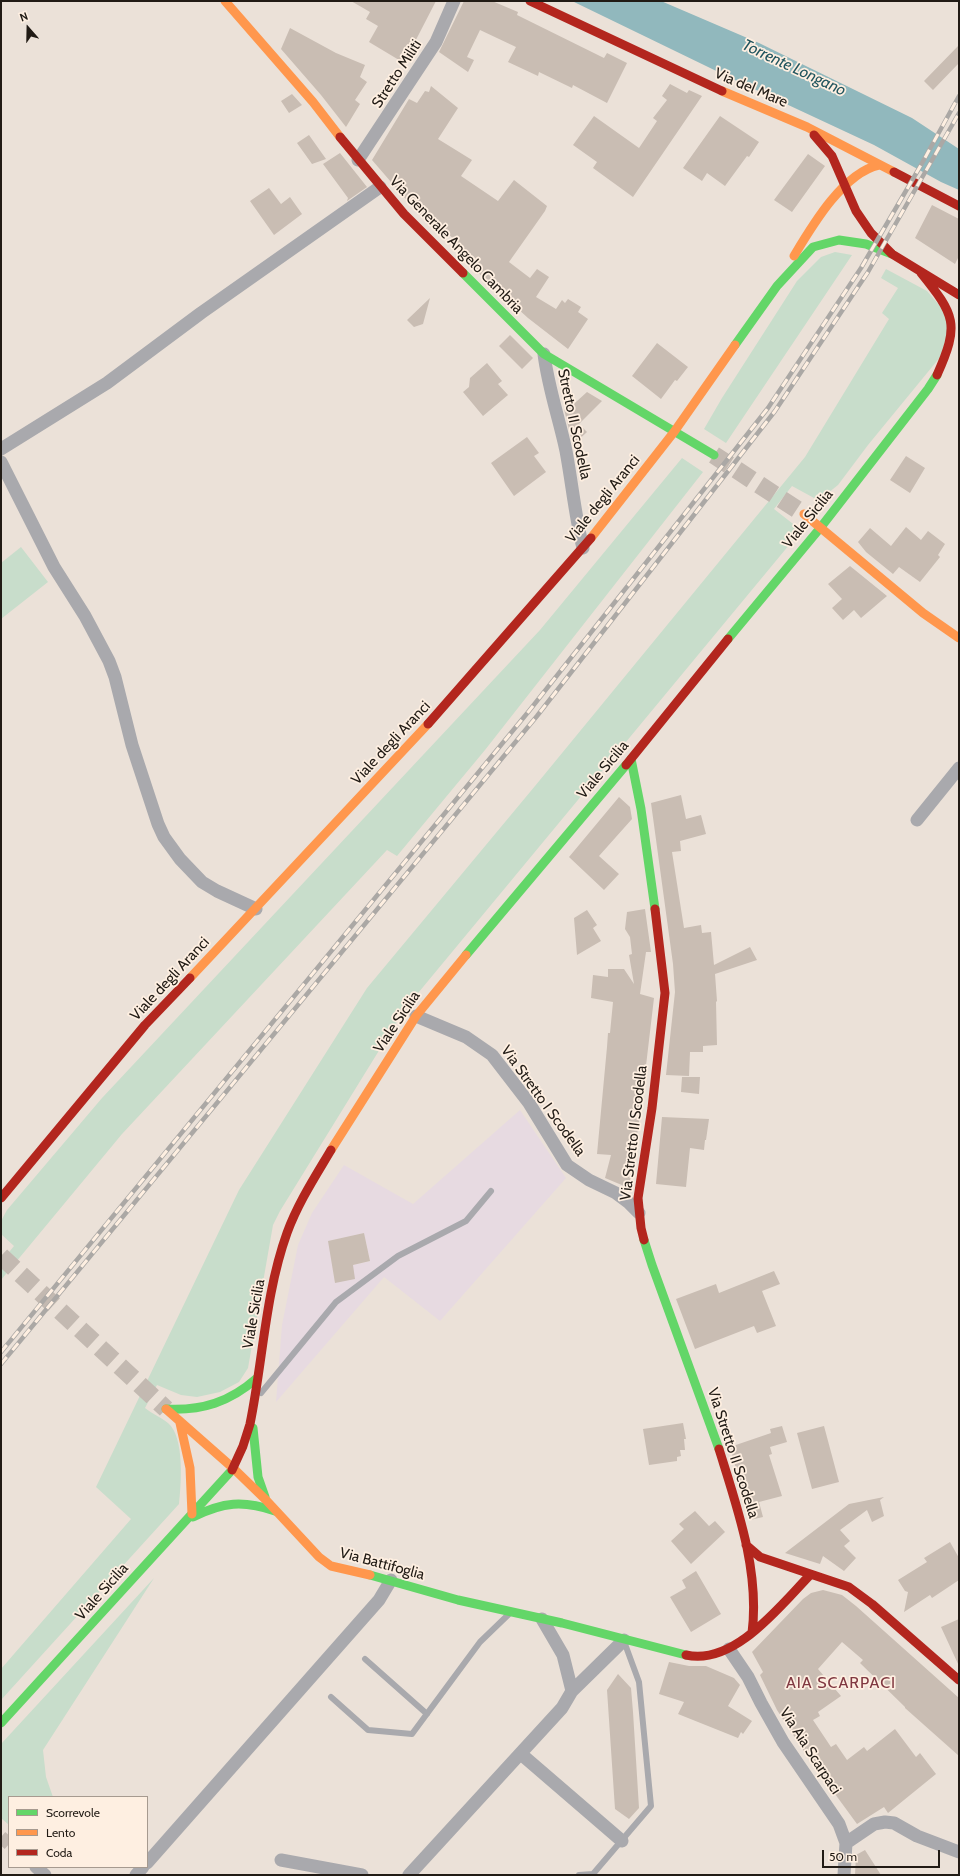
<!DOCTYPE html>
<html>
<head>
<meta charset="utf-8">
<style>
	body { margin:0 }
	#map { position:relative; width:960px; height:1876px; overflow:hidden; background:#ebe1d8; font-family:Cabin,sans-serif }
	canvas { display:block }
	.frame { position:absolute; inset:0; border:2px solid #211b15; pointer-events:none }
	.legend { position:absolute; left:8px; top:1796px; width:140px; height:72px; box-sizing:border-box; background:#feefe1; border:1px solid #a69a8f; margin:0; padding:5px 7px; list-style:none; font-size:12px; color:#211b15 }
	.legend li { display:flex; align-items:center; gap:8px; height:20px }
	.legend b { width:20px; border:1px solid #a69a8f }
	.north { position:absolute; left:8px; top:8px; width:40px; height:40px; -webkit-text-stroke:3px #feefe1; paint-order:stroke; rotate:340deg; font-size:11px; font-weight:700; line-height:16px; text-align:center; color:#211b15 }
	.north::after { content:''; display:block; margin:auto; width:14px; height:18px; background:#211b15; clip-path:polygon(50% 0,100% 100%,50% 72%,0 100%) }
	.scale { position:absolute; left:822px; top:1850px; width:118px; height:18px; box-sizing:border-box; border:2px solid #211b15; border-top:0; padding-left:5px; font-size:12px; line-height:14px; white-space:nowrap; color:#211b15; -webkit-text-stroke:3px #feefe1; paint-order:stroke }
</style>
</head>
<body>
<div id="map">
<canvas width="960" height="1876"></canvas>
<div class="frame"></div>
<ul class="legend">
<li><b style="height:5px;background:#63d668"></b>Scorrevole</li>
<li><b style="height:5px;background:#ff974d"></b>Lento</li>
<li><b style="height:5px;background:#b3261e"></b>Coda</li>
</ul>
<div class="north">N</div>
<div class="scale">50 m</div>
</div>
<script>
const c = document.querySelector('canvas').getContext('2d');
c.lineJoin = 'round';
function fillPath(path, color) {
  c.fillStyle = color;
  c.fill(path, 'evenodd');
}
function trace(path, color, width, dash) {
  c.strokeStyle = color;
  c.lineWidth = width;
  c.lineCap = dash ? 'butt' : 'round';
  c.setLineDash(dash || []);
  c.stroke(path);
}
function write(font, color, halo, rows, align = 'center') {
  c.font = font + ' Cabin,sans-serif';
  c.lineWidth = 3.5;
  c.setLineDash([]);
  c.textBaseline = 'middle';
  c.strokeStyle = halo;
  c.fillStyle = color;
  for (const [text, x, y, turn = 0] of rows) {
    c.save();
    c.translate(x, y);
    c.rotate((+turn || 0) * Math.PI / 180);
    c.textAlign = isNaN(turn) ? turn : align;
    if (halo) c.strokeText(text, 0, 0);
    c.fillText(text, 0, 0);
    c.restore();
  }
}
fillPath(new Path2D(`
	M520,1110L566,1178L440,1321L384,1277L276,1402L282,1325L298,1245L312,1213L344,1165L413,1204ZM364,1234L370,1261L353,1265L335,1283L329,1241Z`), '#e7dae1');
fillPath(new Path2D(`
	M835,252L852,255L726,443L704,429L722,398L797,281L821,257Z
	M886,269L927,291L946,313L948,333L941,356L868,445L838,485L828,493L814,498L792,486L774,509L797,527L799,533L404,1010L280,1211L273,1225L248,1368L239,1382L220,1392L197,1397L181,1395L157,1385L145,1408C152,1414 161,1417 168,1423C185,1437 181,1485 179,1504L1,1700V1669L131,1519L96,1487L239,1190L367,988L535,786L805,457L889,319L882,313L898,288L881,278Z
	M682,458L703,472L485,750L397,856L387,850L122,1134L1,1280V1262L14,1246L1,1234V1221L7,1210L102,1098L540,630Z
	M21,547L48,582L1,619V563Z
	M154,1578L43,1750L46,1777L53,1797H9V1825L1,1818V1744Z`), '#c8ddcb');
fillPath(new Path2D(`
	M572,1H661L759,43L912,118L959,149V190L941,182L874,145L739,82Z`), '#91b8bd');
fillPath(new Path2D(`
	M351,1H436L404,63L369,42L378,26L366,19L370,12Z
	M464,1H492L518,12L517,15L604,58L607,53L627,63L607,103L573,85L572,88L539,72L538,76L508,62L516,47L480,30L467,57L474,60L468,72L439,52Z
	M290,28L336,53L365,65L360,77L367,82L355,100L360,104L346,127L321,95L281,49Z
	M959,45V63L933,90L924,81Z
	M670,84L687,93L689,90L702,96L633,197L593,168L597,162L573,145L594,116L639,148L657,121L653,118L667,100L662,96Z
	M431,86L458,108L438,139L472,160L461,176L498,201L514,180L547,206L545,211L509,262L530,278L537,269L549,277L536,297L556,309L562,300L565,303L568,299L581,307L578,312L588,319L568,349L528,318L474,269L478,263L433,219L429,224L410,204L372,160L409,99L417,103L425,91L429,92Z
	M292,94L302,105L289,113L281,101Z
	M720,116L759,142L749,157L747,156L725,186L707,173L702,181L683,168Z
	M309,135L326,159L312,164L297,143Z
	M340,153L367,187L347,201L348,198L323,164Z
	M808,154L825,166L792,212L774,200Z
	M269,188L281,204L290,197L302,214L274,235L250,201Z
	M932,205L959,219V256L955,264L915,238Z
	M430,298L423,324L414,327L407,320Z
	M510,335L533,358L522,369L499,346Z
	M657,343L688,367L677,381L675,380L661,399L632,376Z
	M487,363L502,381L498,384L508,395L483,416L463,392L469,387L470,378Z
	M587,392L602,401L579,424L587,432L573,445L564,409L566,411Z
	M527,437L539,453L534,456L546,472L514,496L491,463Z
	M906,456L925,468L910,493L890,480Z
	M906,527L921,540L928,531L945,544L938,555L940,557L920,582L899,567L893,574L866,552L858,542L870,528L891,546Z
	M850,566L887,596L861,618L854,610L843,620L832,608L842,599L828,584Z
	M681,795L686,819L701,815L706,834L680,841L681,851L672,852L684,928L701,925L702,933L711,932L714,965L750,947L757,960L715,974L717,1001L716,1002L717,1045L703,1046V1052H690L689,1076L666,1075L675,992L673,964L651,803Z
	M619,797L630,807L632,819L599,856L619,874L604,890L569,857Z
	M645,909L651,952H646L640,994L654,998L645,1074H642L638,1114L640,1115L629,1188L605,1178L611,1155L597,1154L607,1047L608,1033H610L613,1002L591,998L593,975L608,977V969H624L634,984L629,955L632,954L630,937L625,929L627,912Z
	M587,910L597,925L593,928L601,941L577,955L574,918Z
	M682,1077H700L699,1094L681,1092Z
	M662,1117L709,1119L706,1140H705L704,1150L690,1148L686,1187L656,1184Z
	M364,1233L370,1261L353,1265L355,1279L335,1283L328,1241Z
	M774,1271L780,1284L762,1291L776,1326L757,1333L754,1326L695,1349L676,1299L716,1284L719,1293Z
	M683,1423L686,1439H684L685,1450H680L681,1456L677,1457V1461L649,1465L643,1429Z
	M782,1426L787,1442L770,1447L772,1454L769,1455L782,1496L759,1502L763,1517L750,1520L730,1447L771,1433L770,1429Z
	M824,1426L839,1482L812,1489L797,1433Z
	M884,1497L880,1500L884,1516L872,1522L867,1510L840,1530L850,1541L844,1546L856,1558L844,1571L823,1556L820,1564L785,1553L849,1504Z
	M695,1511L709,1526L715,1521L725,1532L691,1564L671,1541L684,1529L679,1524Z
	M950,1542L959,1558V1580L932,1598L930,1595L904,1612L908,1592L905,1591L898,1580L927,1562L924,1558Z
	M696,1571L721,1614L691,1632L670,1597L686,1588L682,1580Z
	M823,1590L842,1595L856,1606L959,1698V1756L905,1708V1707L860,1663L863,1660L842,1642L818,1669L841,1696L818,1712L820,1716L813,1720L831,1747L836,1744L847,1760L864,1747L867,1751L895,1729L916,1757L920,1753L936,1774L888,1813L884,1807L857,1824L805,1753L777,1710L760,1675L763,1672L752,1652L803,1599L811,1593Z
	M959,1619V1666L941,1627Z
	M669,1662L689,1666H706L734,1678L740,1685L728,1706L752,1721L743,1734L741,1732L738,1738L678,1714L684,1702L659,1694Z
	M618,1674L631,1688L633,1712L639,1808L629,1819L615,1809L607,1690Z
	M865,1850L881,1875H855L856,1855Z`), '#c9bdb3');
trace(new Path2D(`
	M1,1837L9,1844`), '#c3b9b1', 13, [13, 6]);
trace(new Path2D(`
	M714,455L804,514
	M1,1256L166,1409`), '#c3b9b1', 18, [18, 9]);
trace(new Path2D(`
	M261,1393L336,1302L398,1256L466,1221L491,1191
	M365,1659L427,1714
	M331,1697L368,1730L412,1734L480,1642L509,1614
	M579,1875L593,1874L651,1806L639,1682L625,1644`), '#a9a9ad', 6);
trace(new Path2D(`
	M358,160L436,42L454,1
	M544,354C548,387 559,418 566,451C572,483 575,516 583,548
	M1,449L107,383L201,313L380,187
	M1,462L54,567L85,616L109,661L115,677L132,745L158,824L164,837L180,859L202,882L217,891L256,909
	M917,820L959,768
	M416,1016L466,1037L492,1055L529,1103L567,1165L589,1180L616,1193L628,1202L639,1213
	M542,1619L563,1655L572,1691
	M729,1649L748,1677L761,1703L783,1742L839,1824L846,1843L844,1875
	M521,1754L622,1841
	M846,1843L874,1824L885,1822L894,1823L917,1836L959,1852
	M281,1860L362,1875
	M147,1863L379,1600L391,1580
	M36,1867L45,1875
	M136,1875L143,1867
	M409,1875L562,1708L572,1691L624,1640`), '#a9a9ad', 13);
trace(new Path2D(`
	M463,273L544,354L714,455
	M735,345L777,286L813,247L839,240L866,244L892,254
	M728,639L821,527L928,389L937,375
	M631,759L641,809L655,909
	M466,955L626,765
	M644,1240L652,1265L719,1449
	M166,1409C202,1411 230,1402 257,1378
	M253,1428L258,1477L265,1497
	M193,1517C223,1502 243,1500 275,1511
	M370,1575L458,1600L562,1623L686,1655
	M1,1723L232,1470`), '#63d668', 9);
trace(new Path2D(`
	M225,1L313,102L340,137
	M722,91L807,127L894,172
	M794,256C812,226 843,173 879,165
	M804,514L923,613L959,638
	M591,538L674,432L735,345
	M190,978L428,724
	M331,1150L416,1016L466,955
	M166,1409L233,1468L266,1500L319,1557L331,1566L370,1575
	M180,1423L190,1468L192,1514`), '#ff974d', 9);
trace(new Path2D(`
	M530,1L722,91
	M814,135L832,156L856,211L871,233L892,254L959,295
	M340,137L404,214L463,273
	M894,172L959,206
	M921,273C955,315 960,324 937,375
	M428,724L591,538
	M626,765L728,639
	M1,1198L145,1025L190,978
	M644,1240L641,1228L638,1198L652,1108L665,993L655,909
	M719,1449C737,1507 760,1571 752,1633
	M232,1470L243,1446L250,1424C263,1361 265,1294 287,1233C298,1203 315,1177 331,1150
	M746,1545L760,1557L849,1587L872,1604L959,1680
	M686,1655C734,1666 780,1606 810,1575`), '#b3261e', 9);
const rail = new Path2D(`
	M1,1352L529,711L768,408L861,268L921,165L959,96
	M1,1364L537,716L775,411L868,272L959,113`);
trace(rail, '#aba8a5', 4.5);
trace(rail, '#feefe1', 3, [9]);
write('15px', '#211b15', '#feefe1', [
	["Stretto Militi",397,74,-57],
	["Via del Mare",751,88,23],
	["Via Generale Angelo Cambria",456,245,46],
	["Stretto II Scodella",574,424,78],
	["Viale degli Aranci",603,499,-51],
	["Viale Sicilia",808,519,-51],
	["Viale degli Aranci",391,743,-47],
	["Viale Sicilia",603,770,-50],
	["Viale degli Aranci",170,979,-47],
	["Viale Sicilia",397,1022,-56],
	["Via Stretto I Scodella",543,1101,54],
	["Via Stretto II Scodella",634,1133,-83],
	["Viale Sicilia",254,1314,-80],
	["Via Stretto II Scodella",733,1453,72],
	["Via Battifoglia",382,1564,15],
	["Viale Sicilia",102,1592,-48],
	["Via Aia Scarpaci",810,1751,57]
]);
write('italic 16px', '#21555e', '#feefe1', [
	["Torrente Longano",794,68,25]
]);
c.letterSpacing = '1px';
write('16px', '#803841', '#feefe1', [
	["AIA SCARPACI",841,1683]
]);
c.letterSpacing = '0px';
</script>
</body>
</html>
